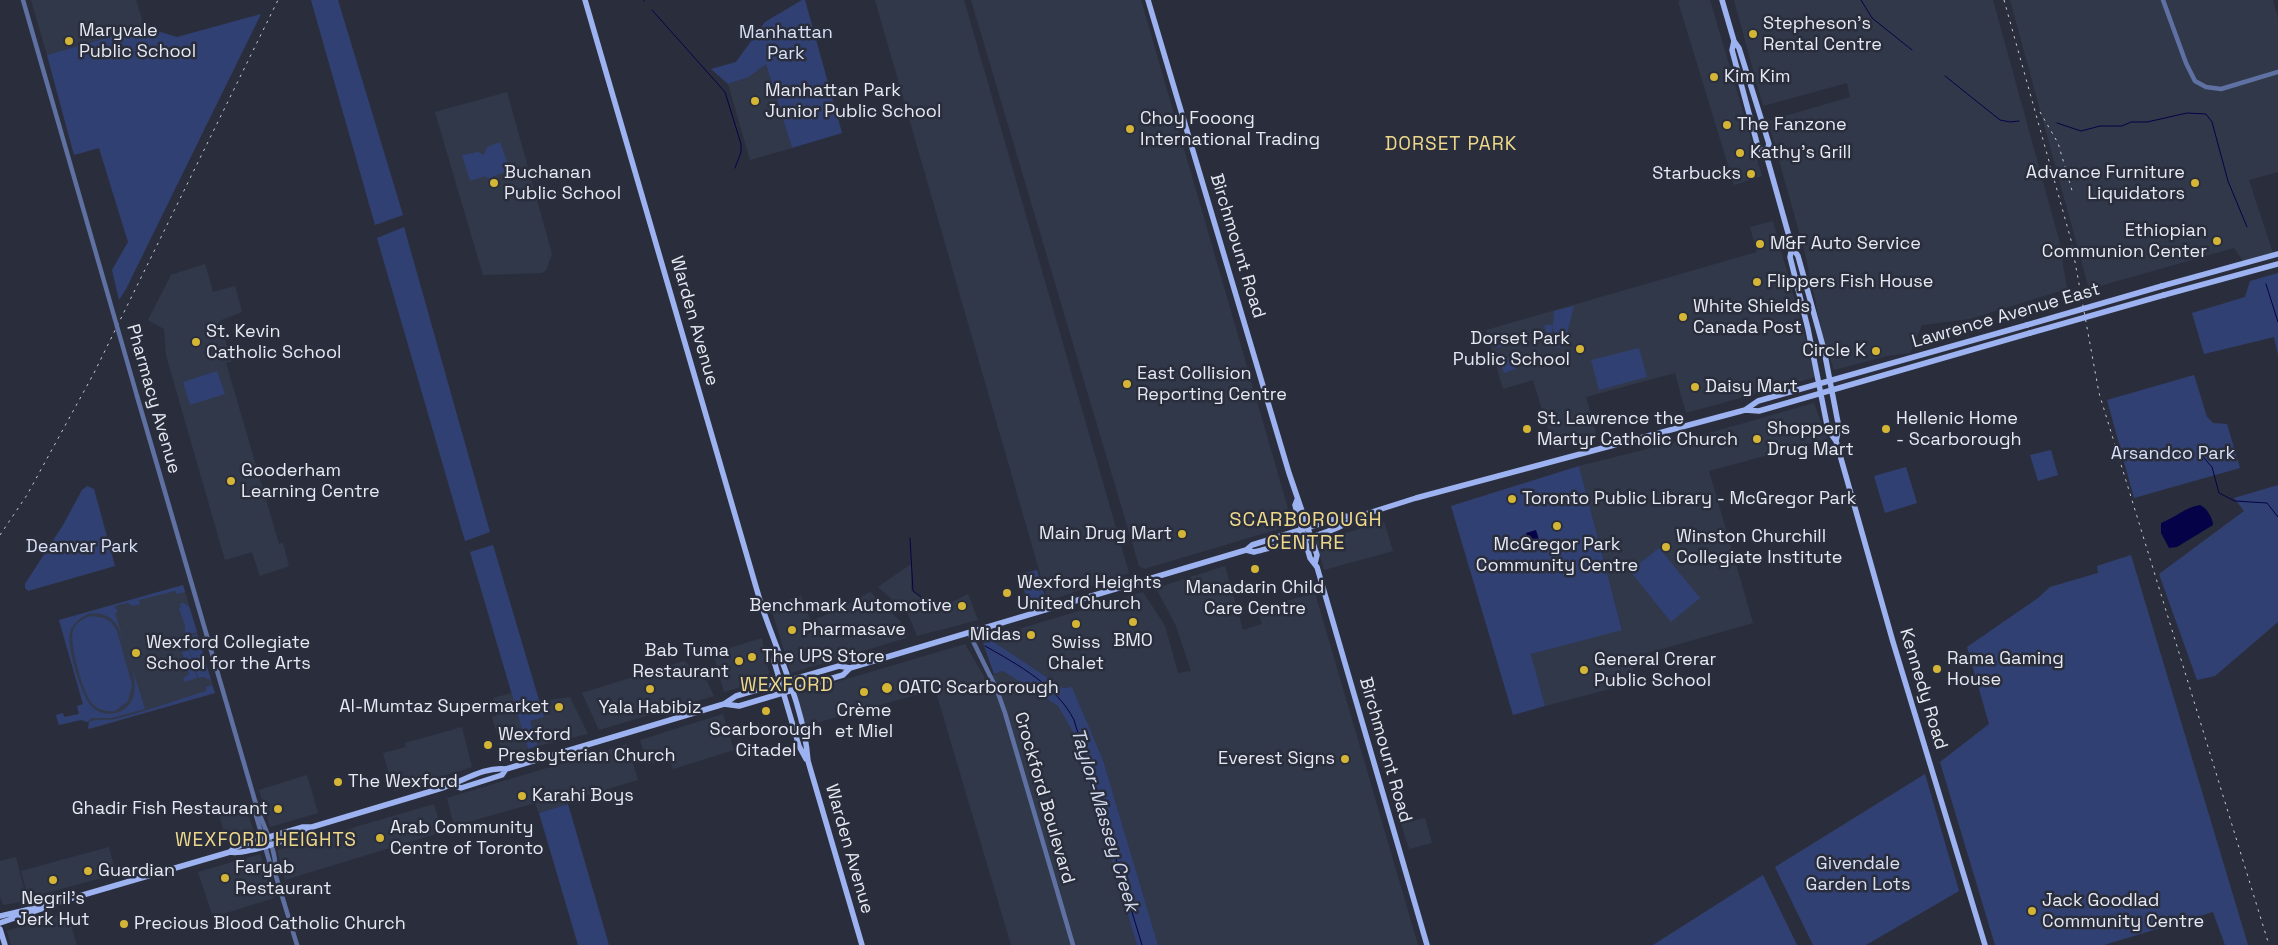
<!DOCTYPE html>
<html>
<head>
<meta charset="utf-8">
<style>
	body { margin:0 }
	canvas { display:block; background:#2a2e3c }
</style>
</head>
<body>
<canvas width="2278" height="945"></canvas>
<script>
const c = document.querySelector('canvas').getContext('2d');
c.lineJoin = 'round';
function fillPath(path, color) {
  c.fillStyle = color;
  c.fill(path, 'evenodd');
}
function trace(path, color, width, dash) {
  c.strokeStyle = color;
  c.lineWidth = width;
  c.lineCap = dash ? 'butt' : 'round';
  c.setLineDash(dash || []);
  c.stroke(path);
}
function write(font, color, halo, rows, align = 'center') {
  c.font = font + ' "Space Grotesk",sans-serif';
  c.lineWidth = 5;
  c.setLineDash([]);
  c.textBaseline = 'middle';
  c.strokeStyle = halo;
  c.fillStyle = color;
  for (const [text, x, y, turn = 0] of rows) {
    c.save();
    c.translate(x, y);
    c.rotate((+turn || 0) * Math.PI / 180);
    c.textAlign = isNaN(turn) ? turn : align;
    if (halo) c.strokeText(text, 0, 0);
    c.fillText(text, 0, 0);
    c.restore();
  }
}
fillPath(new Path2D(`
	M31,0H136L144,27L47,55Z
	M875,0H964L1129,573L1048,601Z
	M971,0H1141L1291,519L1289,526L1144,569L1139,566Z
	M1681,0H1710L1762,176L1734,185L1678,1Z
	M1734,0H1993L2059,240L2067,289L1970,319L1922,325L1910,353L1887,356L1834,370L1822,332L1805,253L1768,121L1850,97L1847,83L1763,106Z
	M2010,0H2273L2278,19V172L2249,180L2273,253L2244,262L2234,248L2089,289Z
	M766,64L792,148L750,160L728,84L749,77Z
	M507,92L552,254L546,270L542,273L483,275L435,112Z
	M1773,221L1816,377L1686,413L1675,373L1586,397L1597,437L1554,449L1533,380L1503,389L1486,330L1757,252L1750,227Z
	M205,264L213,292L235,286L242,312L219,321L232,361L226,363L279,544L283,543L289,566L260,576L252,552L225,560L166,355L164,329L148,320L171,275Z
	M1814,403L1827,439L1709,471L1753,623L1630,658L1636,682L1545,706L1531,654L1622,629L1579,466L1699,436Z
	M1384,522L1393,551L1324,570L1316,541Z
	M911,564V590L939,609L968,594L978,620L917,636L908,614L878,587Z
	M1225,566L1243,630L1262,624L1257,609L1315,593L1418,945H1158L1103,760L1072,687L1063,688L988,638L1143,592L1165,626L1178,673L1191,671L1176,626L1156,588Z
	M183,585L215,693L90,729L59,620Z
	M870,592L901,622L906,638L791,673L770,605L801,596L811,621L842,608Z
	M762,638L770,678L724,692L713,653Z
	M965,644L985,678L1003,671L1058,706L1074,734L1137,945H1011L936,692L930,691L805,726L796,694Z
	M684,661L707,681L714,696L599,730L582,693Z
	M512,693L528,749L504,758L492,717L498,715L493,698Z
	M570,697L588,734L538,746L530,721L543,716L539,702Z
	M723,714L734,750L673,769L669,759L648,764L640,740Z
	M462,727L472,767L394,791L383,753L406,747L405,743Z
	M627,744L638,780L567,801L568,804L539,813L535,803L454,826L447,798Z
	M307,775L318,813L270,827L259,790Z
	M434,804L442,832L285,880L277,850Z
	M246,806L254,833L226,840L219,814Z
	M1425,818L1432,843L1409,849L1401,824Z
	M109,847L116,874L28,898L21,871Z
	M260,854L274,898L213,917L198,872Z
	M16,857L27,901L3,905L0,897V861Z
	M67,912L77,945H11L7,931Z`), '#31384a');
fillPath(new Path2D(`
	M311,0H338L403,215L375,225Z
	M802,0H805L842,133L792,148L766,64L749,77L728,84L711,69L736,62L765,22Z
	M261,14L126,289L119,300L112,270L128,242L99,148L74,155L47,55L144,27L177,37Z
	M500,142L510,170L487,179L486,176L470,181L462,155L478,152L484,155L487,147Z
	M404,227L490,532L465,541L377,238Z
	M2278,273V355L2274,337L2204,354L2192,313L2245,297L2250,281Z
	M1574,306L1564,345L1556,348L1553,327L1551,335L1548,336L1544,326L1549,324L1553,326L1554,311Z
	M1505,332L1508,340L1506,345L1496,348L1493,335Z
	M1639,348L1647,377L1599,390L1591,360Z
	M1510,358L1514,361L1516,369L1504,373L1499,361Z
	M217,371L225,394L190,405L183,382Z
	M2194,375L2207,417L2213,423L2227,424L2240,468L2134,498L2107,400Z
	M2051,450L2058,475L2038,481L2030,455Z
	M1579,466L1622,630L1531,654L1545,706L1513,715L1451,506Z
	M1906,467L1917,503L1885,513L1874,476Z
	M2278,485V622L2215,676L2197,680L2159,574L2244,511L2234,498Z
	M87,486L94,489L115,566L28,591L25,588V584L63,525L82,490Z
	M493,545L544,717L530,721L538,746L528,749L470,552Z
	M1659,548L1700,598L1671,622L1630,571Z
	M2131,555L2248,945H2225L2213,912L2104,945H1995L1940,762L1989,724L1967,647L2038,598L2050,587L2098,573L2097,566Z
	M1037,570L1046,600L1028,605L1020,574Z
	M183,585L185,592L177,594L175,591L139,600L140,604L133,606L128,603L114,606L116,608L118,612L115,613L145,709L111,718H91L87,722L81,720L59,725L56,715L63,713L64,717L79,714L77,706L83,704L59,620ZM88,614C102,612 112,616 119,628C126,651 151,699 119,712C110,715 100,714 93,708C82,699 66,646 70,632C73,623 80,618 88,614Z
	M183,603L189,606L197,632L188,635L185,633V626L179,608L181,607L180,604Z
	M90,616L104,618L111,622L117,631L132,685L128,701L115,711C106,712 97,710 91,702C83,693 69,642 73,631C75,623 82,619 90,616Z
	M197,634L211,680L203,677L198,678L186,638Z
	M988,638L1063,688L1072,687L1103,760L1158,945H1137L1074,734L1058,706L1003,671L994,674L983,643Z
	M189,650L197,678L185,682L183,678L189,674L182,652Z
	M212,685L215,693L88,729L89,722C98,718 106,721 116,719C147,711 176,700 206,691V687Z
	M1925,774L1959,891L1866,945H1813L1775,867Z
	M568,804L609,945H578L539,813Z
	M1763,875L1797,945H1653Z`), '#314072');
fillPath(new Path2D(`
	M2200,505C2206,507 2213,518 2213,525L2177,547L2169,548L2161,533V523C2175,518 2185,507 2200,505Z
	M1536,530L1541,546L1531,549L1526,533Z`), '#060248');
trace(new Path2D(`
	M644,0V1
	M1861,0L1872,18L1912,50
	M652,10L725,92L741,144V152L735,168
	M1945,76L2000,120L2010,122L2019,121
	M2057,123L2081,131L2100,126H2122L2131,122H2147L2187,113L2206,114L2212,122L2228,181L2247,227
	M2266,284L2278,322
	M2202,451L2204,458L2212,467L2219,493L2235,501L2267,503L2278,517
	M910,538L913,591L938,610
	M985,646C1017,664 1057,686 1074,720L1142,945`), '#060248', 1);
trace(new Path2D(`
	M23,0L108,295
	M2163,0L2186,63L2195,81L2206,87L2221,89L2278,72
	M137,396L255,801C261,823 278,849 275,873
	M969,633L997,690L1005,713L1073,945
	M256,805L255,812L271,867L275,873L297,945`), '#5f70a2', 4.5);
trace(new Path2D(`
	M585,0L761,604C778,655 804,706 808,761L862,945
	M1148,0L1289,473L1317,555L1315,563
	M1722,0L1734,41L1739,48L1769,144L1766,154L1792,247L1798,256L1824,350L1839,428L1836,441
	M1734,41L1732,50L1758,147L1766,154
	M1792,247L1790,257L1808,329L1828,430L1836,441L1893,642L1985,945
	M2162,286L2278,254
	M2164,295L2278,264
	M1745,410L1758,401L2027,325
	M1297,500L1295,505L1310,558L1317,567L1427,945
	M1246,550L1254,552C1276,546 1339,533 1353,518L1416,498L1745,410L1759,411L1773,407L2030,333
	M776,649L774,661L799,746L806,759
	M724,704L739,706L843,675L850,668L1246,550L1252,545L1345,516L1353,518
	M453,785L461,788L502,775L506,769
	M230,852L235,847L303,827H312L442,788C462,782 484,766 506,769L724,704L736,696L839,666L850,668
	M0,916L52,904L230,852C245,855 301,837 312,827
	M0,923L50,906
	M0,929L5,945`), '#9db2f0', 5.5);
trace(new Path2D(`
	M2004,0L2071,240L2099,393L2269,945
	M2040,112L2058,143L2073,194
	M0,535L27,495L94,373L278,0`), '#c6c9d3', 1, [2.5, 5]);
trace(new Path2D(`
	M108,295L137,396`), '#5f70a2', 4.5);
trace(new Path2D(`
	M2027,325L2162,286
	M2030,333L2164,295`), '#9db2f0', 5.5);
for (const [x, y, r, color] of [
	[1753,34,5,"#d4b535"],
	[69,41,5,"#d4b535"],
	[1714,77,5,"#d4b535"],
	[755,101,5,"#d4b535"],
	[1727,125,5,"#d4b535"],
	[1130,129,5,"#d4b535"],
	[1740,153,5,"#d4b535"],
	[1751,174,5,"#d4b535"],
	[494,183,5,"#d4b535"],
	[2195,183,5,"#d4b535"],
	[2217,241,5,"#d4b535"],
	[1760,244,5,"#d4b535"],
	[1757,282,5,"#d4b535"],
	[1683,317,5,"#d4b535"],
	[196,342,5,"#d4b535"],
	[1580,349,5,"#d4b535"],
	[1876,351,5,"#d4b535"],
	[1127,384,5,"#d4b535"],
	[1695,387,5,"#d4b535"],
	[1527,429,5,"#d4b535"],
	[1886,429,5,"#d4b535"],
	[1757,439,5,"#d4b535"],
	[231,481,5,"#d4b535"],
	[1512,499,5,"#d4b535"],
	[1557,526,5,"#d4b535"],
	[1182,534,5,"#d4b535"],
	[1666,547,5,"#d4b535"],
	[1255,569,5,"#d4b535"],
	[1007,593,5,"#d4b535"],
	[962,606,5,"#d4b535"],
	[1133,622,5,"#d4b535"],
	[1076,624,5,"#d4b535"],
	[792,630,5,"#d4b535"],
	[1031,635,5,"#d4b535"],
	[136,653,5,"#d4b535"],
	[752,657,5,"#d4b535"],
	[739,661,5,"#d4b535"],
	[1937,669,5,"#d4b535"],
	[1584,670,5,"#d4b535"],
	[887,688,6,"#d4b535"],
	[650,689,5,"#d4b535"],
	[864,692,5,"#d4b535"],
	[559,707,5,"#d4b535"],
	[766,711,5,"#d4b535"],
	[488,745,5,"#d4b535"],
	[1345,759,5,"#d4b535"],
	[338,782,5,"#d4b535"],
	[522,796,5,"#d4b535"],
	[278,809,5,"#d4b535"],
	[380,838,5,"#d4b535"],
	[88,871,5,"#d4b535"],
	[225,878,5,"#d4b535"],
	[53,880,5,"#d4b535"],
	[2032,911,5,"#d4b535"],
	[124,924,5,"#d4b535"]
]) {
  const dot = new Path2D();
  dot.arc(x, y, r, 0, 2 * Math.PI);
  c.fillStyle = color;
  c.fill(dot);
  trace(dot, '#2a2e3c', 2);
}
write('18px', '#e6e9f2', '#2a2e3c', [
	["Stepheson's",1763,24],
	["Rental Centre",1763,45],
	["Maryvale",79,31],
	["Public School",79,52],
	["Kim Kim",1724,77],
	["Manhattan Park",765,91],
	["Junior Public School",765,112],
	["Choy Fooong",1140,119],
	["International Trading",1140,140],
	["The Fanzone",1737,125],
	["Kathy's Grill",1750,153],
	["Buchanan",504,173],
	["Public School",504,194],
	["Advance Furniture",2185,173,"right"],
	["Liquidators",2185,194,"right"],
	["Starbucks",1741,174,"right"],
	["Ethiopian",2207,231,"right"],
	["Communion Center",2207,252,"right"],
	["M&F Auto Service",1770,244],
	["Flippers Fish House",1767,282],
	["White Shields",1693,307],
	["Canada Post",1693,328],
	["St. Kevin",206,332],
	["Catholic School",206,353],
	["Dorset Park",1570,339,"right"],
	["Public School",1570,360,"right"],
	["Circle K",1866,351,"right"],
	["East Collision",1137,374],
	["Reporting Centre",1137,395],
	["Daisy Mart",1705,387],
	["St. Lawrence the",1537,419],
	["Martyr Catholic Church",1537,440],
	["Hellenic Home",1896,419],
	["- Scarborough",1896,440],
	["Shoppers",1767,429],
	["Drug Mart",1767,450],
	["Gooderham",241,471],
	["Learning Centre",241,492],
	["Toronto Public Library - McGregor Park",1522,499],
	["Main Drug Mart",1172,534,"right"],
	["Winston Churchill",1676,537],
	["Collegiate Institute",1676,558],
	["McGregor Park",1557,545,"center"],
	["Community Centre",1557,566,"center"],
	["Wexford Heights",1017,583],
	["United Church",1017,604],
	["Manadarin Child",1255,588,"center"],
	["Care Centre",1255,609,"center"],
	["Benchmark Automotive",952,606,"right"],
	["Pharmasave",802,630],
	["Midas",1021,635,"right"],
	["BMO",1133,641,"center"],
	["Wexford Collegiate",146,643],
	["School for the Arts",146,664],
	["Swiss",1076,643,"center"],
	["Chalet",1076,664,"center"],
	["Bab Tuma",729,651,"right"],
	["Restaurant",729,672,"right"],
	["The UPS Store",762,657],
	["Rama Gaming",1947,659],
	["House",1947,680],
	["General Crerar",1594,660],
	["Public School",1594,681],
	["OATC Scarborough",898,688],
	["Al-Mumtaz Supermarket",549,707,"right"],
	["Yala Habibiz",650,708,"center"],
	["Crème",864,711,"center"],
	["et Miel",864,732,"center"],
	["Scarborough",766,730,"center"],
	["Citadel",766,751,"center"],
	["Wexford",498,735],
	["Presbyterian Church",498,756],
	["Everest Signs",1335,759,"right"],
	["The Wexford",348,782],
	["Karahi Boys",532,796],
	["Ghadir Fish Restaurant",268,809,"right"],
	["Arab Community",390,828],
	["Centre of Toronto",390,849],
	["Faryab",235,868],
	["Restaurant",235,889],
	["Guardian",98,871],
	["Negril's",53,899,"center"],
	["Jerk Hut",53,920,"center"],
	["Jack Goodlad",2042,901],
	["Community Centre",2042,922],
	["Precious Blood Catholic Church",134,924]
], 'left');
write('18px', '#d8e0f5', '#2a2e3c', [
	["Manhattan",786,33],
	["Park",786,54],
	["Arsandco Park",2173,454],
	["Deanvar Park",82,547],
	["Givendale",1858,864],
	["Garden Lots",1858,885]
]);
write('18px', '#e6e9f2', '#2a2e3c', [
	["Birchmount Road",1237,246,73],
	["Lawrence Avenue East",2006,316,-16],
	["Warden Avenue",694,321,74],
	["Pharmacy Avenue",153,399,74],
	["Kennedy Road",1923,689,73],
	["Birchmount Road",1385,750,74],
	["Crockford Boulevard",1044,798,74],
	["Warden Avenue",849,849,74]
]);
c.letterSpacing = '1px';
write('19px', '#eed98b', '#2a2e3c', [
	["DORSET PARK",1451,145],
	["WEXFORD",787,686],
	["WEXFORD HEIGHTS",266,841]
]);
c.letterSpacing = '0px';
write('italic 19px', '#d3dbf0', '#2a2e3c', [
	["Taylor-Massey Creek",1104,820,73]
]);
c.letterSpacing = '1px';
write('20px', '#eed98b', '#2a2e3c', [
	["SCARBOROUGH",1306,521],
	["CENTRE",1306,544]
]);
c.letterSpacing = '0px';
</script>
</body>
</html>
